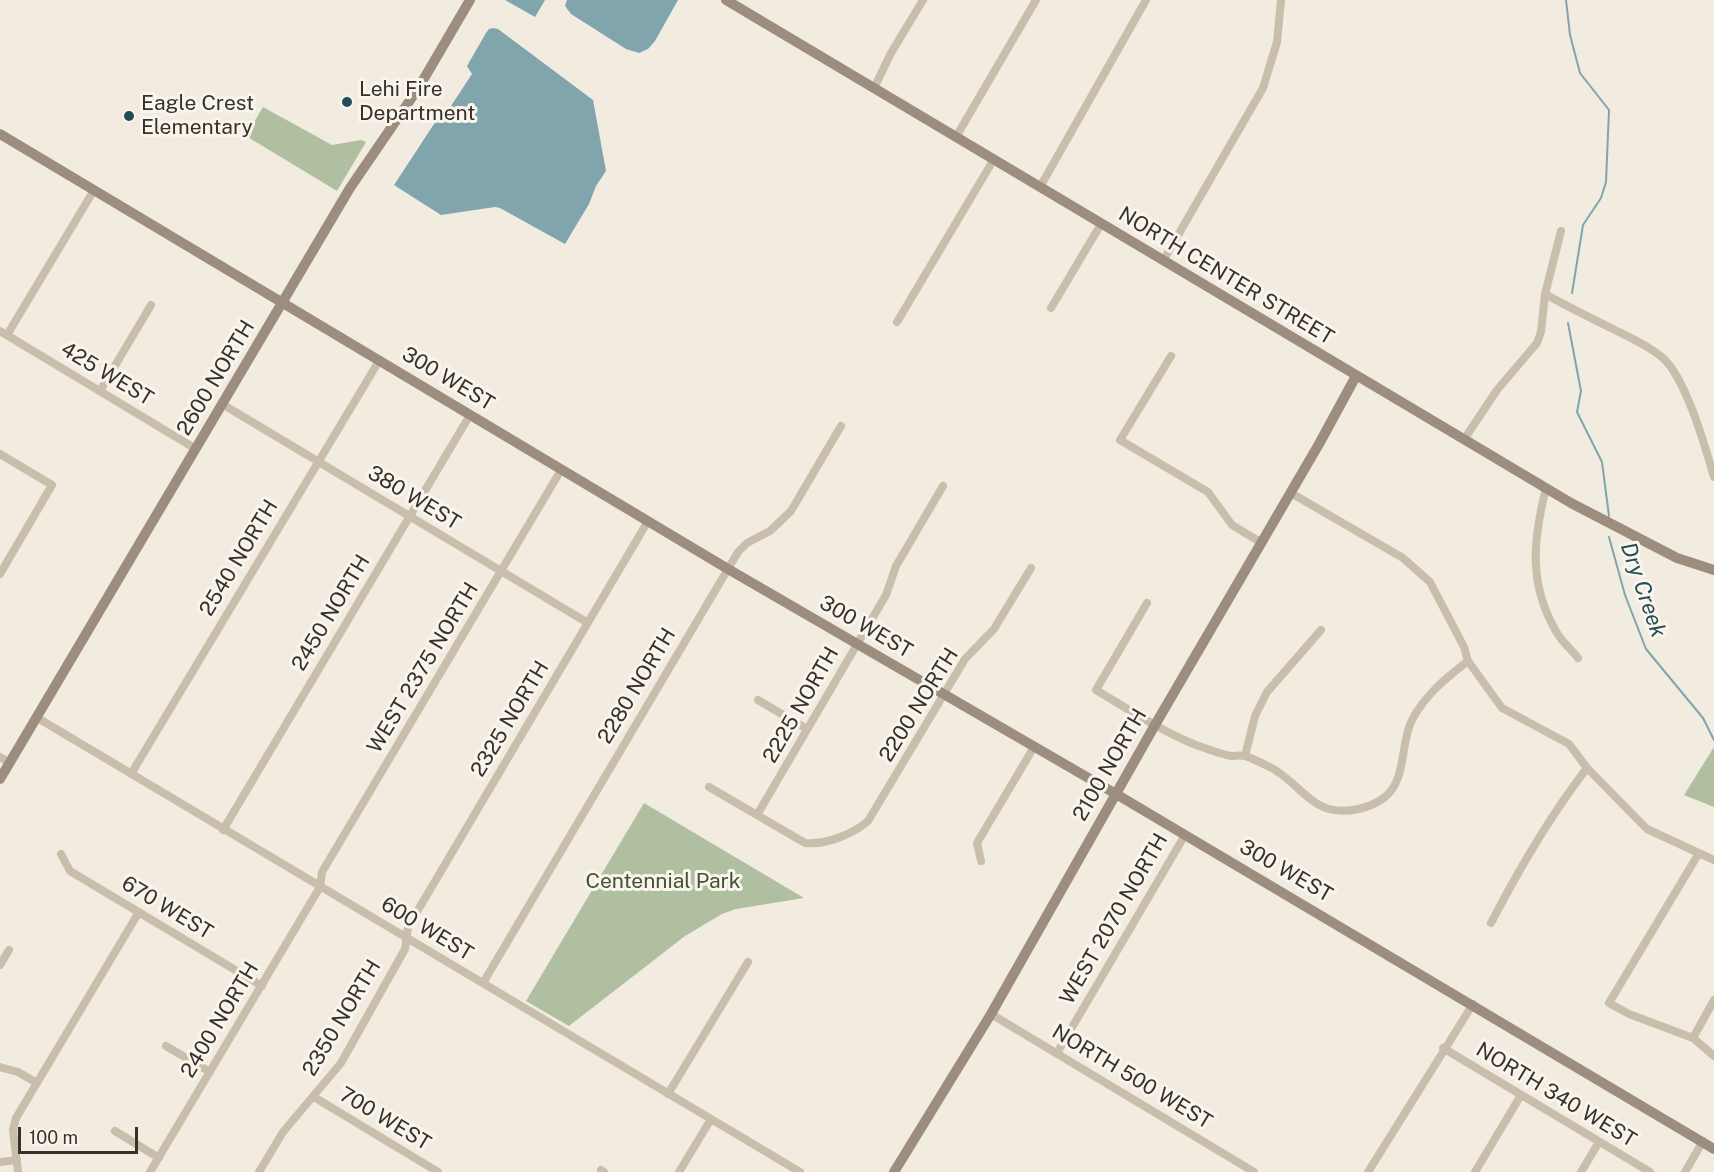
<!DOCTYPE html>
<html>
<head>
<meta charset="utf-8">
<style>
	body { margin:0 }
	#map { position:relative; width:1714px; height:1172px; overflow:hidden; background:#f1ebe0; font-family:"Public Sans",sans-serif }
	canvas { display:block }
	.scale { position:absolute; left:18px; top:1127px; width:120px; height:27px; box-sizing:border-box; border:3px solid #37302b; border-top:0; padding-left:8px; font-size:18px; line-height:21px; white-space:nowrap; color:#37302b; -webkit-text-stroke:4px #f9f5ec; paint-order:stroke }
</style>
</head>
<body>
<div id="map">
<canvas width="1714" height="1172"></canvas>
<div class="scale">100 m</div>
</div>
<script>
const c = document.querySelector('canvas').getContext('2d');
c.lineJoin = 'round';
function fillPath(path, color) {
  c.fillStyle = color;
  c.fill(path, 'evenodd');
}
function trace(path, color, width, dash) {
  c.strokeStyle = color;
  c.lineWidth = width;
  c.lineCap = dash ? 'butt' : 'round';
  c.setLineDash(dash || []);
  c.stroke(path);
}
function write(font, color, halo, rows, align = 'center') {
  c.font = font + ' "Public Sans",sans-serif';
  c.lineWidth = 6;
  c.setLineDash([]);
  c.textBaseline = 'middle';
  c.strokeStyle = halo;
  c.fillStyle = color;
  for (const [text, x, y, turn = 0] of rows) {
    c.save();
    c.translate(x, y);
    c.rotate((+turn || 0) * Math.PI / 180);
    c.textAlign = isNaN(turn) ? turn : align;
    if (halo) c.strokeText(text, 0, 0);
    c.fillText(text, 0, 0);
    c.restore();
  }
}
fillPath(new Path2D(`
	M263,107L332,145L361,140L366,142L337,191L246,136Z
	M1714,747V807L1684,795Z
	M644,803L804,898L736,909L722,914L685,936L569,1026L526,1001Z`), '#b1bfa1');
fillPath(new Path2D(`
	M505,0H545L535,17Z
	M567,0H678L655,41L648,49L639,53L626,49L571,14L565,6Z
	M493,28L498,29L593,100L606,171L596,186L589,204L565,244L500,208L495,207L441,215L394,185L434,124L447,112L472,74L467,66L486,33L489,29Z`), '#81a5ac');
trace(new Path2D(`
	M1566,0L1570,35L1580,73L1609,110L1606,182L1601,198L1583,225L1572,293
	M1568,323L1581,391L1577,412L1602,462L1609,516
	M1609,537L1625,595L1646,649L1703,718L1714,740`), '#81a5ac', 2);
trace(new Path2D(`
	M874,88L891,53L923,0
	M956,137L1036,0
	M1040,187L1146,0
	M1163,261L1263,88L1277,42L1281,0
	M1545,294C1568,307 1591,318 1615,330C1631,338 1649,346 1663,358C1686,379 1705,446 1714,477
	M1051,308L1101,224
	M897,322L994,159
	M0,331L196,449
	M7,335L94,190
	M1171,356L1120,440L1208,492L1232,525L1262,543
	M100,391L151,305
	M222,404L588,623
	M1465,438L1497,390L1537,343L1541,332L1545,294L1561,231
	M0,454L52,485L0,574
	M1546,488C1533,540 1528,584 1557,633C1562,642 1572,650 1578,658
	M1291,493L1403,558L1430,582L1464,647L1468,661L1502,708L1569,744L1587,768L1647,829L1714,860
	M1147,603L1096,690C1128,709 1161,731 1196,745C1207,749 1220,754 1231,756C1235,756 1240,755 1245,756C1253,758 1262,764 1270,767C1292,778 1306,802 1329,809C1347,814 1371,808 1385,797C1407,779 1400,743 1412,720C1425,695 1446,678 1468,661
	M758,700L807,729
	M36,717L800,1172
	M1245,756L1255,716L1267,692L1321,630
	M0,757L10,763
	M131,774L379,361
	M709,787L805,843C826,845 853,834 868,821L965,659L994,629L1031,568
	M757,815L886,595L896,566L943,486
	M223,830L470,415
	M1699,853L1609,1003L1629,1014L1693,1038L1714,1056
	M61,854L70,871L262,986
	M981,861L977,843L1034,747
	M1491,923C1519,869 1550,816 1587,768
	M0,965L9,950
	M483,983L738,552L747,543L770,531L791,511L841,426
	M991,1014L1254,1172
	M1693,1038L1714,1000
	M166,1046L210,1072
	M1443,1048L1650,1172
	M1057,1053L1185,835
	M0,1067L18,1072L37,1083
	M668,1094L748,962
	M314,1097L438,1172
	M115,1131L159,1158
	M0,1162L17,1160
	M601,1170L604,1172
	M18,1172L13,1130L16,1118L139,912
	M150,1172L320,887L322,872L561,470
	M259,1172L283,1132L341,1063L405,949L408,927L648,521
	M679,1172L711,1119
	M1368,1172L1473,1004
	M1475,1172L1521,1095
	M1581,1172L1599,1142
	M1685,1172L1703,1141`), '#c9bdac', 8);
trace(new Path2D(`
	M726,0L1571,503L1677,558L1714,570
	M0,134L728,569L1116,794L1714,1149
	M0,779L350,188L419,87L470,0
	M894,1172L991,1014L1155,725L1319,444L1356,376`), '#9c8d7e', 10);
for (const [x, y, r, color] of [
	[347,102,6,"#234c56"],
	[129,116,6,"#234c56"]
]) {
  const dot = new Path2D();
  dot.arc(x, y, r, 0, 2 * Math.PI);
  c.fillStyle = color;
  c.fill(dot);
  trace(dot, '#f9f5ec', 2);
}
write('21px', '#37302b', '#f9f5ec', [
	["Lehi Fire",359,90],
	["Department",359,114],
	["Eagle Crest",141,104],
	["Elementary",141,128]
], 'left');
write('21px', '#37302b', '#f9f5ec', [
	["NORTH CENTER STREET",1226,276,31],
	["425 WEST",107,374,31],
	["2600 NORTH",216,378,-59],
	["300 WEST",448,379,31],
	["380 WEST",414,498,31],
	["2540 NORTH",239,558,-59],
	["2450 NORTH",331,613,-59],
	["300 WEST",866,627,30],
	["WEST 2375 NORTH",423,668,-59],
	["2280 NORTH",637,686,-59],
	["2225 NORTH",801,705,-60],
	["2200 NORTH",919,705,-58],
	["2325 NORTH",510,719,-59],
	["2100 NORTH",1110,765,-60],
	["300 WEST",1286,871,30],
	["670 WEST",167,908,31],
	["WEST 2070 NORTH",1114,919,-60],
	["600 WEST",427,929,31],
	["2350 NORTH",342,1018,-59],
	["2400 NORTH",220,1020,-59],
	["NORTH 500 WEST",1132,1077,31],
	["NORTH 340 WEST",1556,1095,31],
	["700 WEST",385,1119,31]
]);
write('21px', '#425430', '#f9f5ec', [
	["Centennial Park",663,882]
]);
write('italic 22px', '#234c56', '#f9f5ec', [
	["Dry Creek",1643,590,71]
]);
</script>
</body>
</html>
